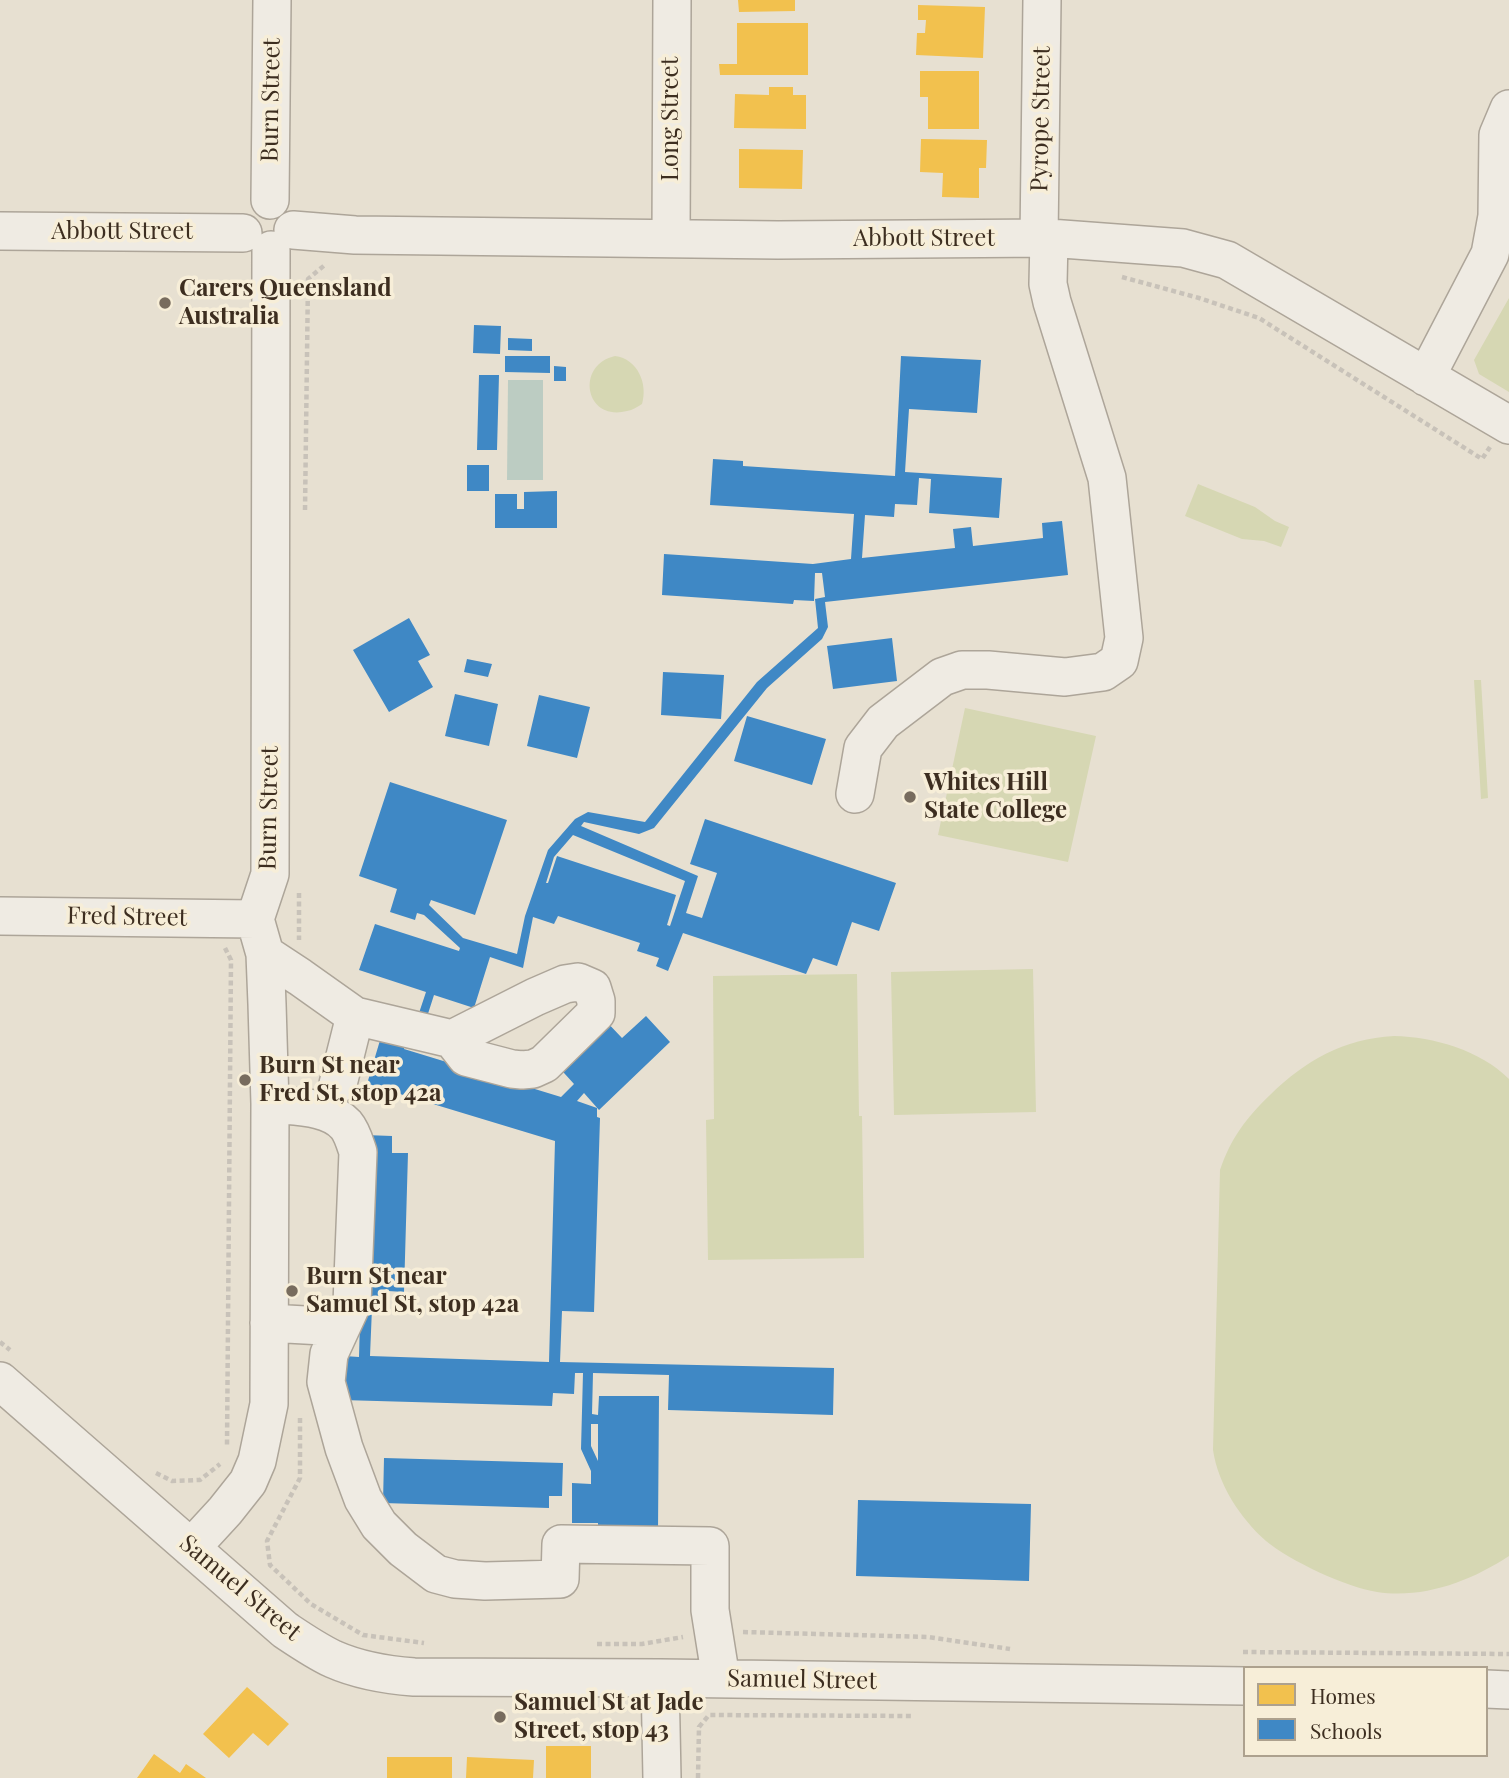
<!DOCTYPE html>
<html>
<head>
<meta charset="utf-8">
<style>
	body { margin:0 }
	#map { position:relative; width:1509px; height:1778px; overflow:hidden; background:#e7e0d1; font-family:"Playfair Display",serif }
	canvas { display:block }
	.legend { position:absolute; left:1243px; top:1666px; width:245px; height:91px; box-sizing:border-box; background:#f7eed8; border:2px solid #ada18e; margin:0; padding:9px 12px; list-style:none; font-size:21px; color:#3d2e20 }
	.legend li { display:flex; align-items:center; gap:14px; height:35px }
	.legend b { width:35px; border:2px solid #ada18e }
</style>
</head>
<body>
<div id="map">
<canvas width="1509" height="1778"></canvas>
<ul class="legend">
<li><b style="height:19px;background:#f2c14e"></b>Homes</li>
<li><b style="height:19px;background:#3f88c5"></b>Schools</li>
</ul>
</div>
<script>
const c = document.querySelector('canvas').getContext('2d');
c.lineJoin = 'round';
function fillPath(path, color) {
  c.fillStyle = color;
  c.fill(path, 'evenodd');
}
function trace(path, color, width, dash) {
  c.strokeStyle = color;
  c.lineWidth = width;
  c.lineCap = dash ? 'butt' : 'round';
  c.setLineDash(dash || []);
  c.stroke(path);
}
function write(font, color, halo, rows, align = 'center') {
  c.font = font + ' "Playfair Display",serif';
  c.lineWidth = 7;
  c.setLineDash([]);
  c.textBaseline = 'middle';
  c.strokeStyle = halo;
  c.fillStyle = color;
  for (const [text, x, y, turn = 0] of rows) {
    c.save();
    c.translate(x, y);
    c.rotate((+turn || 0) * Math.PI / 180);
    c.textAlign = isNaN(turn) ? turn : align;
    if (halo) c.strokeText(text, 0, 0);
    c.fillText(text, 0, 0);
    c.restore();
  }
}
fillPath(new Path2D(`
	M1509,298V392L1479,374L1474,360Z
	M615,356C638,359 648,384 642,404C637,407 633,410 627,411C585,422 575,365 615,356Z
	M1198,484L1255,507L1275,521L1289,527L1281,547L1264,541L1242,539L1185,516Z
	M1474,680H1481L1488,798L1481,799Z
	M965,708L1096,736L1068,862L938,835Z
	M1033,969L1036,1112L894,1115L891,972Z
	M857,974L859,1116H862L864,1258L708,1260L706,1120L714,1119L713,976Z
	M1394,1036C1434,1037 1480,1050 1509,1079V1556C1471,1581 1424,1599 1377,1592C1346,1587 1290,1561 1266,1541C1240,1518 1218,1484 1213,1450L1220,1170C1231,1138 1246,1118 1270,1095C1306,1060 1343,1039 1394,1036Z`), '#d6d7b3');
fillPath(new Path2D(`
	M508,380H543V480H507Z`), '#bcccc2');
fillPath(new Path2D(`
	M738,0H795V11L739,12Z
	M918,5L985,7L983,58L916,55L917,33H925L926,20H918Z
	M737,23H808V75H720L719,64H737Z
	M920,71H979V129H928V97H920Z
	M769,87H793V95H806V129L734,128L735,94L769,95Z
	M921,139L987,140L986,168H979V198L942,197L943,173L920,172Z
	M739,149L803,150L802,189L739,188Z
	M247,1687L289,1724L268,1746L253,1733L229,1758L203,1734Z
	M546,1746H591V1778H546Z
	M154,1754L180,1773L186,1764L206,1778H137Z
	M387,1757H452V1778H387Z
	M467,1757L534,1760L533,1778H466Z`), '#f2c14e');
fillPath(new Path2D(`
	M474,325L501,326L500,354L473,353Z
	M508,338L532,339V351L508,350Z
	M505,356H550V373L505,372Z
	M901,356L981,360L977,413L909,409L905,472L1002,478L999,518L929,513L931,479L919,478L917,505L895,504L894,517L865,515L862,558L955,548L953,529L971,527L973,546L1043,538L1042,523L1062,521L1068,575L825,602L828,627L822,639L767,688L654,828L639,834L584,822L581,826L698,876L686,913L702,918L717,873L690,864L705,819L896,883L879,931L852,922L837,966L813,958L806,974L683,933L668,971L656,966L659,958L637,951L640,943L558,916L554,924L533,917L523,968L490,957L474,1008L434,995L417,1048L408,1046L426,992L359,970L375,924L459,951L460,948L424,915L417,913L415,920L390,912L397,889L359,876L390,782L507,820L475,915L431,900L429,905L463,938L517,954L525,916L548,850L575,819L588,812L645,822L757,682L818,628L815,599L825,597L822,573H815L814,601L794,600L793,604L662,595L664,554L813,564L851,559L854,514L710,505L713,459L743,461V466L895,476ZM573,835L685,881L670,926L667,925L676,895L557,856L548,883H546L554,857Z
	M554,366L566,367V381H554Z
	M479,375H499L497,450H477Z
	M467,465H489V491H467Z
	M557,491V528H495V494H517V509H524V492Z
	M409,618L430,655L418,661L433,687L389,712L353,650Z
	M892,638L897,681L833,689L827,646Z
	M467,659L492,664L488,677L464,672Z
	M663,672L724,675L721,719L661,715Z
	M455,694L498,704L489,746L445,736Z
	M539,695L590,707L577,758L527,746Z
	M747,716L826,739L812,785L734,761Z
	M646,1016L670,1042L599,1110L584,1093L577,1101L597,1108V1117L600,1118L594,1312L562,1311L560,1362L834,1368L833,1415L668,1410L669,1375L593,1373L592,1414L598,1415L599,1396H659L658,1531H598V1523H572V1483L591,1484V1471L581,1449L583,1373H575L574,1394L553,1393L552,1406L342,1400L344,1356L359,1357L365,1135L392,1136V1153H408L404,1292L388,1291L387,1308H372L370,1356L549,1362L555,1141L367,1084L381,1037L405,1043L404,1049L561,1097L574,1084L555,1063L603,1018L622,1038ZM591,1424H598V1461L591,1446Z
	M384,1458L563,1463L562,1496H549V1508L383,1503Z
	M858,1500L1031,1504L1029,1581L856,1576Z`), '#3f88c5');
const minor = new Path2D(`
	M270,200L272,0
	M293,230L355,235L778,240L1049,238L1183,248L1227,260L1509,425
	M0,231L243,233
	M671,238L672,0
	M1039,239L1042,0
	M1426,377L1490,254L1497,216L1498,135L1509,109
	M855,794L863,748L883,722L942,677L962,670H988L1065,677L1103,672L1119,661L1124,638L1107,478L1052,302L1048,284L1049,238
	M0,916L255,919
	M265,954L300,977L355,1016L452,1039L535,997L565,984L578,982L592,988L596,1001V1013L544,1064L533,1069L522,1070L512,1069L466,1057L452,1039
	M338,1084L355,1016
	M270,1104C294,1107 328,1105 346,1125C352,1132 355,1143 358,1152L352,1304L329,1354L326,1382L344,1448L363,1499L379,1525L403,1549L436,1574L455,1579L485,1581L560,1579L561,1544L710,1546V1610L721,1679
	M269,1323L341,1327
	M0,1381L285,1630C300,1640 316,1651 333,1659C358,1670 386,1675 414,1677L660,1678L1245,1686
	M191,1548L225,1511L248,1482L257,1461L269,1404L270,1104L267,1004L265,954L255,919L270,874L271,250
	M660,1678L662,1778
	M1486,1689L1509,1690`);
trace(minor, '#ada599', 40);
trace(new Path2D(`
	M1122,277L1199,298L1259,318L1482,459L1490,447
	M305,510L308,279L326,264
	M299,893V940
	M225,948L231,960L227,1445
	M0,1342L10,1350
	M300,1418V1478L267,1541L270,1565L311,1604L363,1635L424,1643
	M156,1473L172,1481L200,1480L220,1464
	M743,1632L928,1637L1010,1649
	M597,1644H642L683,1637
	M1243,1652L1509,1654
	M698,1778L699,1727L709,1715L911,1716`), '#c8c2b9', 4.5, [5, 3.5]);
trace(minor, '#efebe3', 37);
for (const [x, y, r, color] of [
	[165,303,7,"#786c5e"],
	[910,797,7,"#786c5e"],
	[245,1080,7,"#786c5e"],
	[292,1291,7,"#786c5e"],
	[500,1717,7,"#786c5e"]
]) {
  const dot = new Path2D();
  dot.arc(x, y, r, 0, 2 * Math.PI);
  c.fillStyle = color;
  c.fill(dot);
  trace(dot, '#f7eed8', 2.5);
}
write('24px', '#3d2e20', '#f7eed8', [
	["Burn Street",271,100,-89],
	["Long Street",671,119,-90],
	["Pyrope Street",1041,119,-89],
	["Abbott Street",122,232],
	["Abbott Street",924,239],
	["Burn Street",269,808,-89],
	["Fred Street",127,917,1],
	["Samuel Street",240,1588,40],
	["Samuel Street",802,1680,1]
]);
write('bold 24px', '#3d2e20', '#f7eed8', [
	["Carers Queensland",179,289],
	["Australia",179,317],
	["Whites Hill",924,783],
	["State College",924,811],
	["Burn St near",259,1066],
	["Fred St, stop 42a",259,1094],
	["Burn St near",306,1277],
	["Samuel St, stop 42a",306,1305],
	["Samuel St at Jade",514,1703],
	["Street, stop 43",514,1731]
], 'left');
</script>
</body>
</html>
